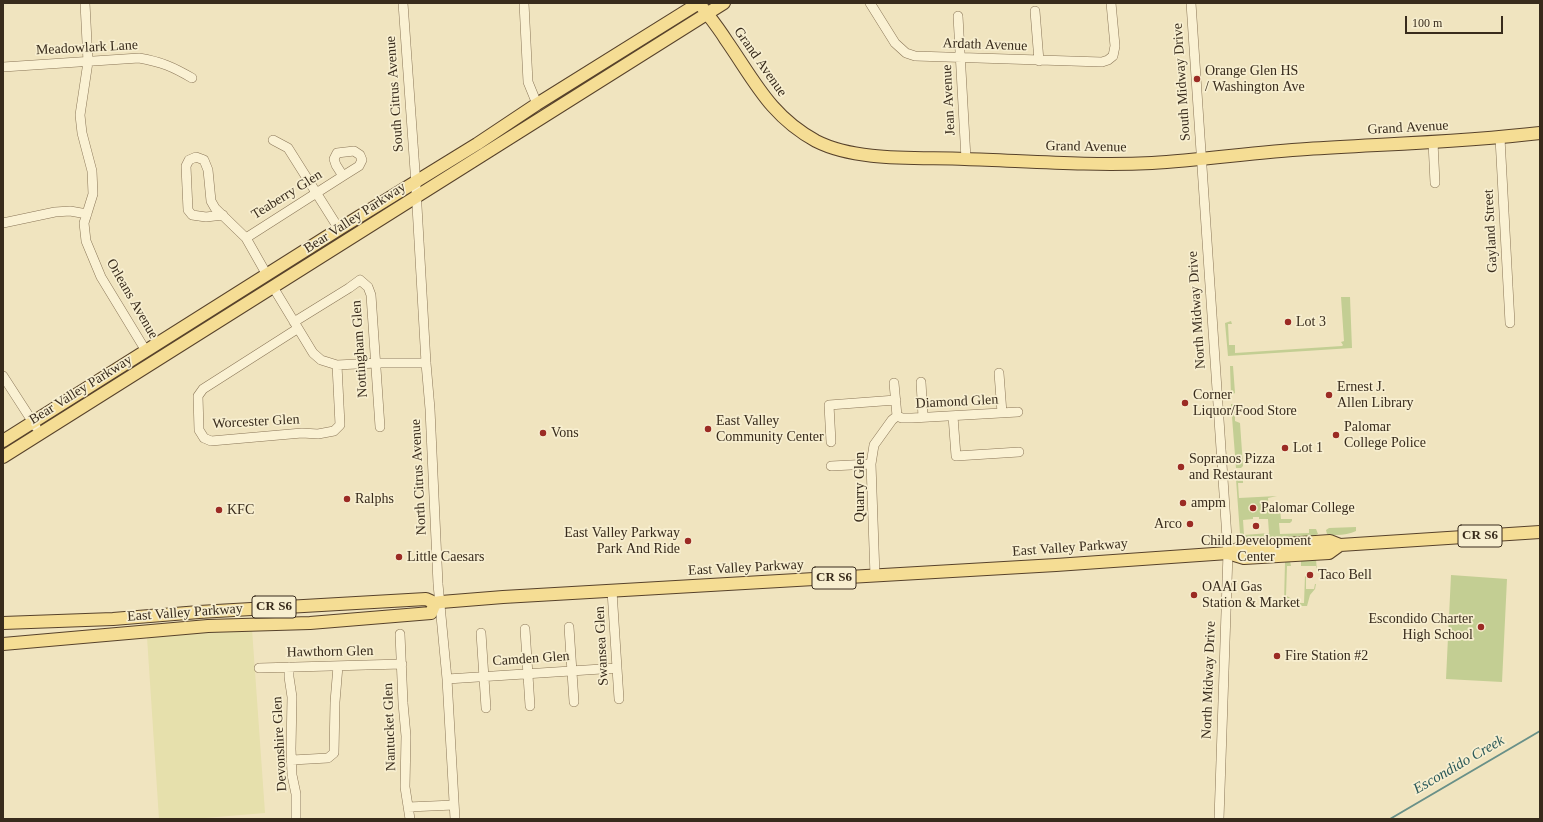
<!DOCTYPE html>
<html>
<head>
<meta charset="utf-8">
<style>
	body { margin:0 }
	#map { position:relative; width:1543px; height:822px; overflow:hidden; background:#f0e4bf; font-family:"Times New Roman",serif }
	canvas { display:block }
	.frame { position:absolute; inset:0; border:4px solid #382b1c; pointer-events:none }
	.scale { position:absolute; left:1405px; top:16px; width:98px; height:18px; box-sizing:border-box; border:2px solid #382b1c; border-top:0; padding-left:5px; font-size:12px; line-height:14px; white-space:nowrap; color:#382b1c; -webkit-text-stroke:3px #f7eecf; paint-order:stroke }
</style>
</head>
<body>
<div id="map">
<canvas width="1543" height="822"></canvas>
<div class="frame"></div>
<div class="scale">100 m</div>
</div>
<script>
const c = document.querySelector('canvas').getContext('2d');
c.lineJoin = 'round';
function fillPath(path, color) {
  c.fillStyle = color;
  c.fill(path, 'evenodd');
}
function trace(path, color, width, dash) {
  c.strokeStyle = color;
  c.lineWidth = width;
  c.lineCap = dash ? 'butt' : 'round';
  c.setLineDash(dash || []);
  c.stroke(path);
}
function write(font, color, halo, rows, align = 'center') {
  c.font = font + ' "Times New Roman",serif';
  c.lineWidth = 3.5;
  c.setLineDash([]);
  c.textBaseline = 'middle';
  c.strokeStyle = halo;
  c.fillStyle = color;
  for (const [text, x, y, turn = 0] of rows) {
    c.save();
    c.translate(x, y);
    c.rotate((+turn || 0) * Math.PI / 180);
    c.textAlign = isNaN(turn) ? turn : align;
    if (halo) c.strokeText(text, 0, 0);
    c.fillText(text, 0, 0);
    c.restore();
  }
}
fillPath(new Path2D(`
	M252,629L265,813L193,819H159L147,637Z`), '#e6e0ac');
fillPath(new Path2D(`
	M1341,297H1350L1352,348L1228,356L1225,323L1231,321L1232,324H1228L1229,345H1235V353L1342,346L1343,345L1341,342L1344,341Z
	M1230,366H1233L1235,393L1231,395Z
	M1231,404H1238L1240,406H1235V421L1240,423L1243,466L1241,468H1236Z
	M1236,479L1243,480V483H1238L1239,498L1277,496L1268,498L1269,510L1280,508L1281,519H1292V521L1290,523H1279L1280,534L1309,533V529H1316L1318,534L1313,536L1247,540L1240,534ZM1253,517H1259V519H1268L1269,533L1244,535L1243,520L1253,519Z
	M1356,527V531C1348,535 1335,536 1327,534L1326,530L1329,528Z
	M1316,559L1317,572L1316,566H1301V561Z
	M1290,561L1291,566H1287L1286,596L1289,597L1291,599L1288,603L1284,604L1285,562Z
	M1451,575L1507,579L1502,682L1446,679Z
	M1305,576H1306V589H1314L1315,584H1316L1315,589L1310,595L1307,606H1300L1299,603H1304Z`), '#c3ce93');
trace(new Path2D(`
	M1390,819L1540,731`), '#699088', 2);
const minor = new Path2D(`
	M85,3L88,62L80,115L82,133L92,171L93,194L84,223L86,241L101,277L146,351
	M403,3L415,171L426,363L430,409L438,584L447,679L455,819
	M524,3L528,82L537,104
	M870,3L895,43L906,53L915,56L1102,62L1108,60L1113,56L1115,46L1111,3
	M1191,3L1228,553L1219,819
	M1035,11L1039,61
	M958,16L966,159
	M3,67L139,58C162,62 173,67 192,78
	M1500,138L1510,323
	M273,140L288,148L339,229
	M1433,142L1435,183
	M354,151L360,155L362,160L359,166L343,176L336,165L334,159L337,153Z
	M223,215L206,217L192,215L188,210L186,166L189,160L196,157L204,160L208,170L211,201L215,208L246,238L267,275
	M3,223L55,212L70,211L87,214
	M246,238L343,176
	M273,287L313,353L321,360L337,365L376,363H426
	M294,322L349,288L360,280L368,287L371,295L380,427
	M297,329L203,389L198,396L199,430L204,438L211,441L302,433L318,434L334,431L340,425L337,365
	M999,373L1002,413
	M3,376L36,427
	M921,382L923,417
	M894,383L897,416
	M897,416L902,418H912L1018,412
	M953,416L956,456L1019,452
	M831,442L829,405L896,400
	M831,466L871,464
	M875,576L871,464L874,445L892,420L897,416
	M612,591L619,699
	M569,627L574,702
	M525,629L530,706
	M481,633L486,708
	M400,634L403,703L406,736L405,787L410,819
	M289,667V677L292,697L291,749L292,775L296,794V819
	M259,668L402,664
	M447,679L617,668
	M292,760L328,758L334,753L335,702L338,666
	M408,807L454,805`);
const major = new Path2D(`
	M699,3C708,15 718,27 726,40C754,80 770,116 816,141C857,162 919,157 965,159C1027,161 1090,166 1152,163C1204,160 1255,152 1307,149C1385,144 1463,142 1540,133
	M3,441L339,229L477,144L537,104L699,3
	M3,457L724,3
	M1228,553L1244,558L1329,553L1340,545
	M3,623L113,619L199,612L426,599L435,603L441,602L503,597L1056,565L1228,553L1243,547L1330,541L1340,545L1540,532
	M3,644L208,626L310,623L431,613L435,603`);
trace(minor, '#897557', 10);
trace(major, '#57422b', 14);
trace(minor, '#faf1d3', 9);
trace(major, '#f5dd94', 12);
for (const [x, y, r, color] of [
	[1197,79,4,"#9b2b24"],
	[1288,322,4,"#9b2b24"],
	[1329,395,4,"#9b2b24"],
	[1185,403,4,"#9b2b24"],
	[708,429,4,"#9b2b24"],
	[543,433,4,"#9b2b24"],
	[1336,435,4,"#9b2b24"],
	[1285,448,4,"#9b2b24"],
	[1181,467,4,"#9b2b24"],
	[347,499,4,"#9b2b24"],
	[1183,503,4,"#9b2b24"],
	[1253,508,4,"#9b2b24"],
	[219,510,4,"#9b2b24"],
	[1190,524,4,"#9b2b24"],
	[1256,526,4,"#9b2b24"],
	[688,541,4,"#9b2b24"],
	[399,557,4,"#9b2b24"],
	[1310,575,4,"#9b2b24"],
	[1194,595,4,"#9b2b24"],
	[1481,627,4,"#9b2b24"],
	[1277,656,4,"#9b2b24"]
]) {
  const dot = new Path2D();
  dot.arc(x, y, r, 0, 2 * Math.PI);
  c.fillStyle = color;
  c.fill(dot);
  trace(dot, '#f7eecf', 1.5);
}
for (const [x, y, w] of [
	[1480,536,44],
	[834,578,44],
	[274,607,44]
]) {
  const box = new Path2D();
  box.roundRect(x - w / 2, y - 11, w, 22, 3);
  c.fillStyle = '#f7eecf';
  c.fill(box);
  trace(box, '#382b1c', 1);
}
write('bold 13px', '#382b1c', null, [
	["CR S6",1480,536],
	["CR S6",834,578],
	["CR S6",274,607]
]);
write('14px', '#382b1c', '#f7eecf', [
	["Ardath Avenue",985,45,2],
	["Meadowlark Lane",87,48,-3],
	["Grand Avenue",760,62,55],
	["South Midway Drive",1182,82,-94],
	["South Citrus Avenue",395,94,-94],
	["Jean Avenue",949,100,-93],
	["Grand Avenue",1408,128,-3],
	["Grand Avenue",1086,147,1],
	["Teaberry Glen",287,195,-32],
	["Bear Valley Parkway",355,218,-33],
	["Gayland Street",1491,231,-93],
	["Orleans Avenue",132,299,60],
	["North Midway Drive",1197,310,-94],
	["Nottingham Glen",360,349,-94],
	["Bear Valley Parkway",81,390,-32],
	["Diamond Glen",957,402,-3],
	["Worcester Glen",256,422,-3],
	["North Citrus Avenue",419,477,-93],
	["Quarry Glen",860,487,-90],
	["East Valley Parkway",1070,548,-4],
	["East Valley Parkway",746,568,-3],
	["East Valley Parkway",185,613,-4],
	["Swansea Glen",602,646,-93],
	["Hawthorn Glen",330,652,-1],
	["Camden Glen",531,659,-4],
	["North Midway Drive",1209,680,-88],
	["Nantucket Glen",390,727,-92],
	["Devonshire Glen",280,744,-93]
]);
write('14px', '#382b1c', '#f7eecf', [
	["Orange Glen HS",1205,71],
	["/ Washington Ave",1205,87],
	["Lot 3",1296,322],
	["Ernest J.",1337,387],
	["Allen Library",1337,403],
	["Corner",1193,395],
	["Liquor/Food Store",1193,411],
	["East Valley",716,421],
	["Community Center",716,437],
	["Palomar",1344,427],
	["College Police",1344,443],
	["Vons",551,433],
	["Lot 1",1293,448],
	["Sopranos Pizza",1189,459],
	["and Restaurant",1189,475],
	["Ralphs",355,499],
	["ampm",1191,503],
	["Palomar College",1261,508],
	["KFC",227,510],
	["Arco",1182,524,"right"],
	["East Valley Parkway",680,533,"right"],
	["Park And Ride",680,549,"right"],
	["Child Development",1256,541,"center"],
	["Center",1256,557,"center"],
	["Little Caesars",407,557],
	["Taco Bell",1318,575],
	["OAAI Gas",1202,587],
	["Station & Market",1202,603],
	["Escondido Charter",1473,619,"right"],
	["High School",1473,635,"right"],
	["Fire Station #2",1285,656]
], 'left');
write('italic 15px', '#2a5959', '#f7eecf', [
	["Escondido Creek",1459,765,-30]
]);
</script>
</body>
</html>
